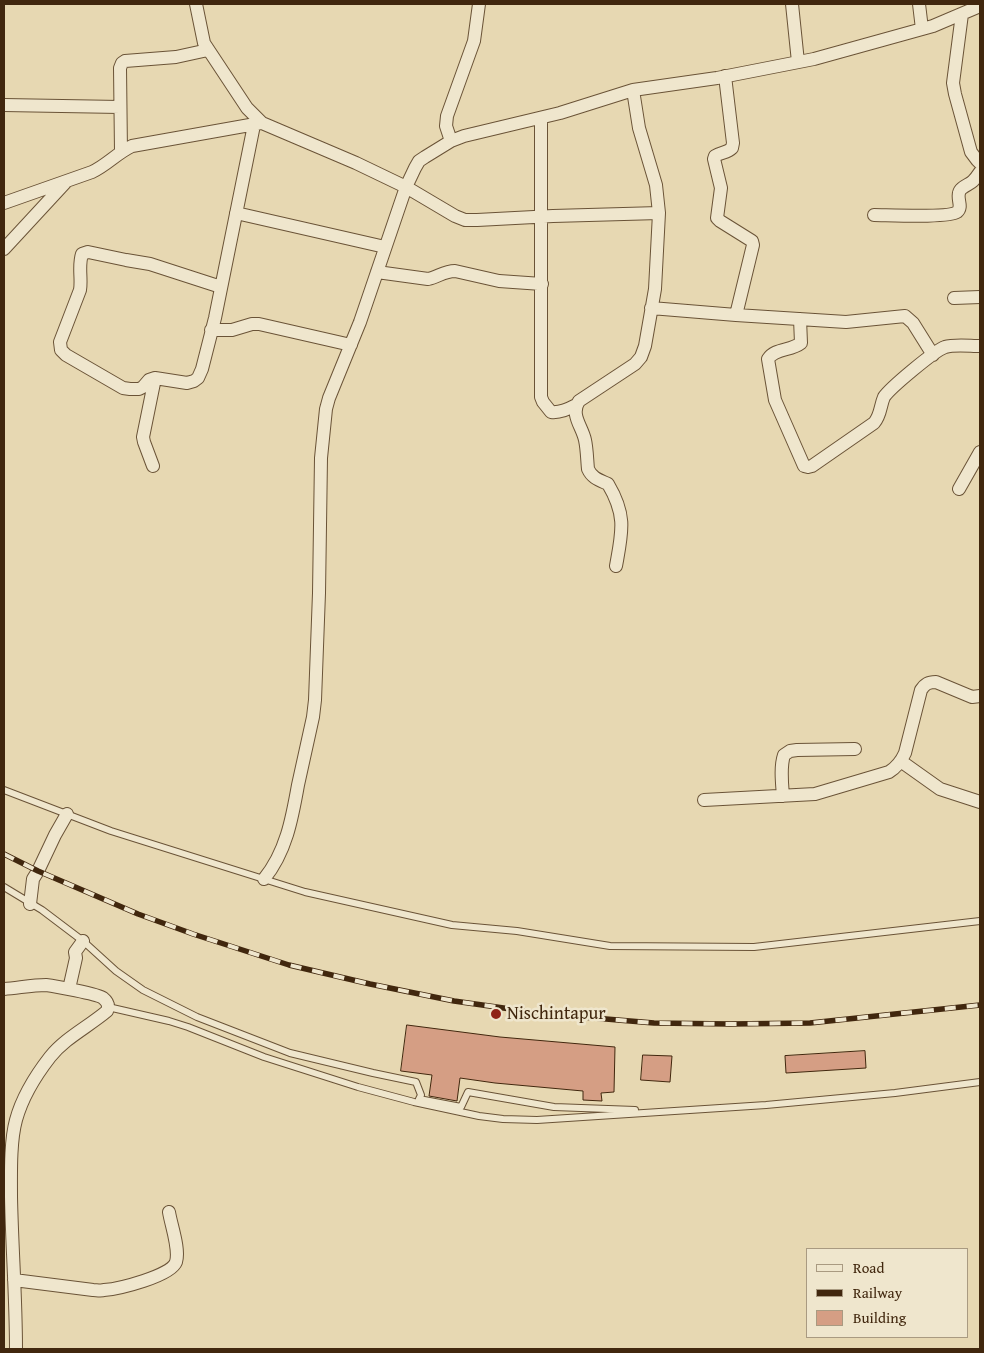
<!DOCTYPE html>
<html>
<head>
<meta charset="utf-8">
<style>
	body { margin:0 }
	#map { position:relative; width:984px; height:1353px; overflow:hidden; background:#e7d8b2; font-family:"Gentium Book Plus",serif }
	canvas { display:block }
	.frame { position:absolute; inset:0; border:5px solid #41270e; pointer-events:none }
	.legend { position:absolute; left:806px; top:1248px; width:162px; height:90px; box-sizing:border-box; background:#efe6cd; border:1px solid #a99a81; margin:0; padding:6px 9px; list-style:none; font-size:15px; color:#41270e }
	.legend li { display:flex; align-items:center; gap:10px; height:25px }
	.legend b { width:25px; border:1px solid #a99a81 }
</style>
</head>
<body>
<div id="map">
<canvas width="984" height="1353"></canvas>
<div class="frame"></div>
<ul class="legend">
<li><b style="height:6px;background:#efe6cd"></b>Road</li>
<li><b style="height:6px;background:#41270e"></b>Railway</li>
<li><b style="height:14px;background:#d59e84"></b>Building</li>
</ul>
</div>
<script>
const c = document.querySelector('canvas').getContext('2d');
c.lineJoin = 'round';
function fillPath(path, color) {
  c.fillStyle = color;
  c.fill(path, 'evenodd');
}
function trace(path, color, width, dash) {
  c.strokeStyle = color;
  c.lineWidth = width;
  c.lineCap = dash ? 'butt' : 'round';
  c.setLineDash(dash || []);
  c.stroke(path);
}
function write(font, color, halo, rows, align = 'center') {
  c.font = font + ' "Gentium Book Plus",serif';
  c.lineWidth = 5;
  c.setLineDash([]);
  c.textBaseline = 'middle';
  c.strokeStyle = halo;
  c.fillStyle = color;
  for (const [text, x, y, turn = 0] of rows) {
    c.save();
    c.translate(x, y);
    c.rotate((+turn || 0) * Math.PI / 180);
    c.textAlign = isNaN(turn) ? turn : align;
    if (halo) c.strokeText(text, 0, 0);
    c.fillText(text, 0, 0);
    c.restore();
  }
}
const building = new Path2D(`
	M407,1025L500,1037L615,1047L614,1092L601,1093L602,1101L583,1100V1091L495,1083L460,1078L457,1101L429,1096L432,1075L401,1071Z
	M865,1051L866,1068L786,1073L785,1056Z
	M643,1055L672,1056L670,1082L641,1080Z`);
fillPath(building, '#d59e84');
trace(building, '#41270e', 1);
const service = new Path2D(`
	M4,790L111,831L305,892L452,925L517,931L610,946L754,947L980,921
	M4,887L42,910L83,941L116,971L143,990L197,1017L290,1053L373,1073L416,1082L421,1095L419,1099L461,1107L468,1092L554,1107L635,1110
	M108,1007L169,1021L188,1027L264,1057L358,1087L414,1102L479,1116L503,1119L537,1120L766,1105L895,1093L980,1082`);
const minor = new Path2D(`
	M196,4L204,43L247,108L262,123L356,163L406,187L455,216L465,220H477L553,216L659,213
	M792,4L798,62
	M919,4L922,29
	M962,14L953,83L955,94L971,152L977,160L980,163
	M725,76L733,143L732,148C727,153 721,152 715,156L714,159L721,188L717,218L720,221L752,241L753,245L736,315
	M4,105L120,107
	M541,118V397L543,402L551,412C560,413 568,409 576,405
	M451,141L446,126L447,116L474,41L479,4
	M121,152L120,68L122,63L125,61L176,57L208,50
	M4,203L92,172C107,165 117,153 132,146L261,123
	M236,213L385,247
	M874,215C887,215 949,218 957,212C963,207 957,200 959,193C960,187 969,185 973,181C976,178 978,175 980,172
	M4,249L65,183
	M377,272L428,279C438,277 444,271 455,271L499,281L542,284
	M221,287L150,264L126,260L88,252L82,254C78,266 82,279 80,290L60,342L61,350L66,355L123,388L130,389H139L143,387L149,380L155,378L187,383L194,381L198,378L202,369L215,318L254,125
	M954,298L980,297
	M651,308L736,315L846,322L905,316L913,323L933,355
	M800,319L801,343C791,351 775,348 768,359L775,400L804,466L808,467L812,466L874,423C881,415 880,406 884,397C890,388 934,351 945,347C954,344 970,346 980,346
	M211,330H232L252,324H259L351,345
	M153,466L144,442L143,437L155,378
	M959,489L980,452
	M616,566C622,532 627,516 608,484C599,480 592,478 588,469C587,459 587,449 585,440C582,426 570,415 579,401L635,364L641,357L645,346L655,289L659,213L656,185L639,128L633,90
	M902,762L940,789L980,802
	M783,796C782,783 780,767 784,755L790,751L797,750L855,749
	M704,800L815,794L889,772C897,767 901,762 905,753L921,690C925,684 928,682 936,682L972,697L980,696
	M264,879C286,852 292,819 298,785C303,763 308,740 313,717L315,700L319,593L321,458L326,409L329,398L360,322L406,187L415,168L419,161L425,157L451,141L464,136L560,113L633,90L717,78L814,59L933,26L980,6
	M30,904L33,879L38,871L55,835L67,814
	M4,989C18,988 32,985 46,985C54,986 98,994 103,998C108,1002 109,1006 107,1011C88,1027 65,1038 50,1057C36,1075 22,1098 16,1120C10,1142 11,1174 11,1197C12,1248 16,1298 16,1349
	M69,989L76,958L75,952L83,941
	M14,1280L93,1290C96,1290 101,1291 104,1290C119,1289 171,1276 176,1262C180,1249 171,1225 169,1212`);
trace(service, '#6a5337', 8);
trace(minor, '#6a5337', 14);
trace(service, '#efe6cd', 6);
trace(minor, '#efe6cd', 12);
const rail = new Path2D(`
	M4,854L38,871L138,914L193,934L289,965L370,984L454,1001L546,1014L654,1023L730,1024L810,1023L980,1005`);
trace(rail, '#41270e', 5.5);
trace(rail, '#efe6cd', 4, [11]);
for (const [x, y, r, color] of [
	[496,1014,6,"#8f2418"]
]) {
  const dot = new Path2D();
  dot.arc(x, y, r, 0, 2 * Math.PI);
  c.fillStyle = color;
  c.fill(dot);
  trace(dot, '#efe6cd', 2);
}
write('18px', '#41270e', '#efe6cd', [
	["Nischintapur",507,1014]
], 'left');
</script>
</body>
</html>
